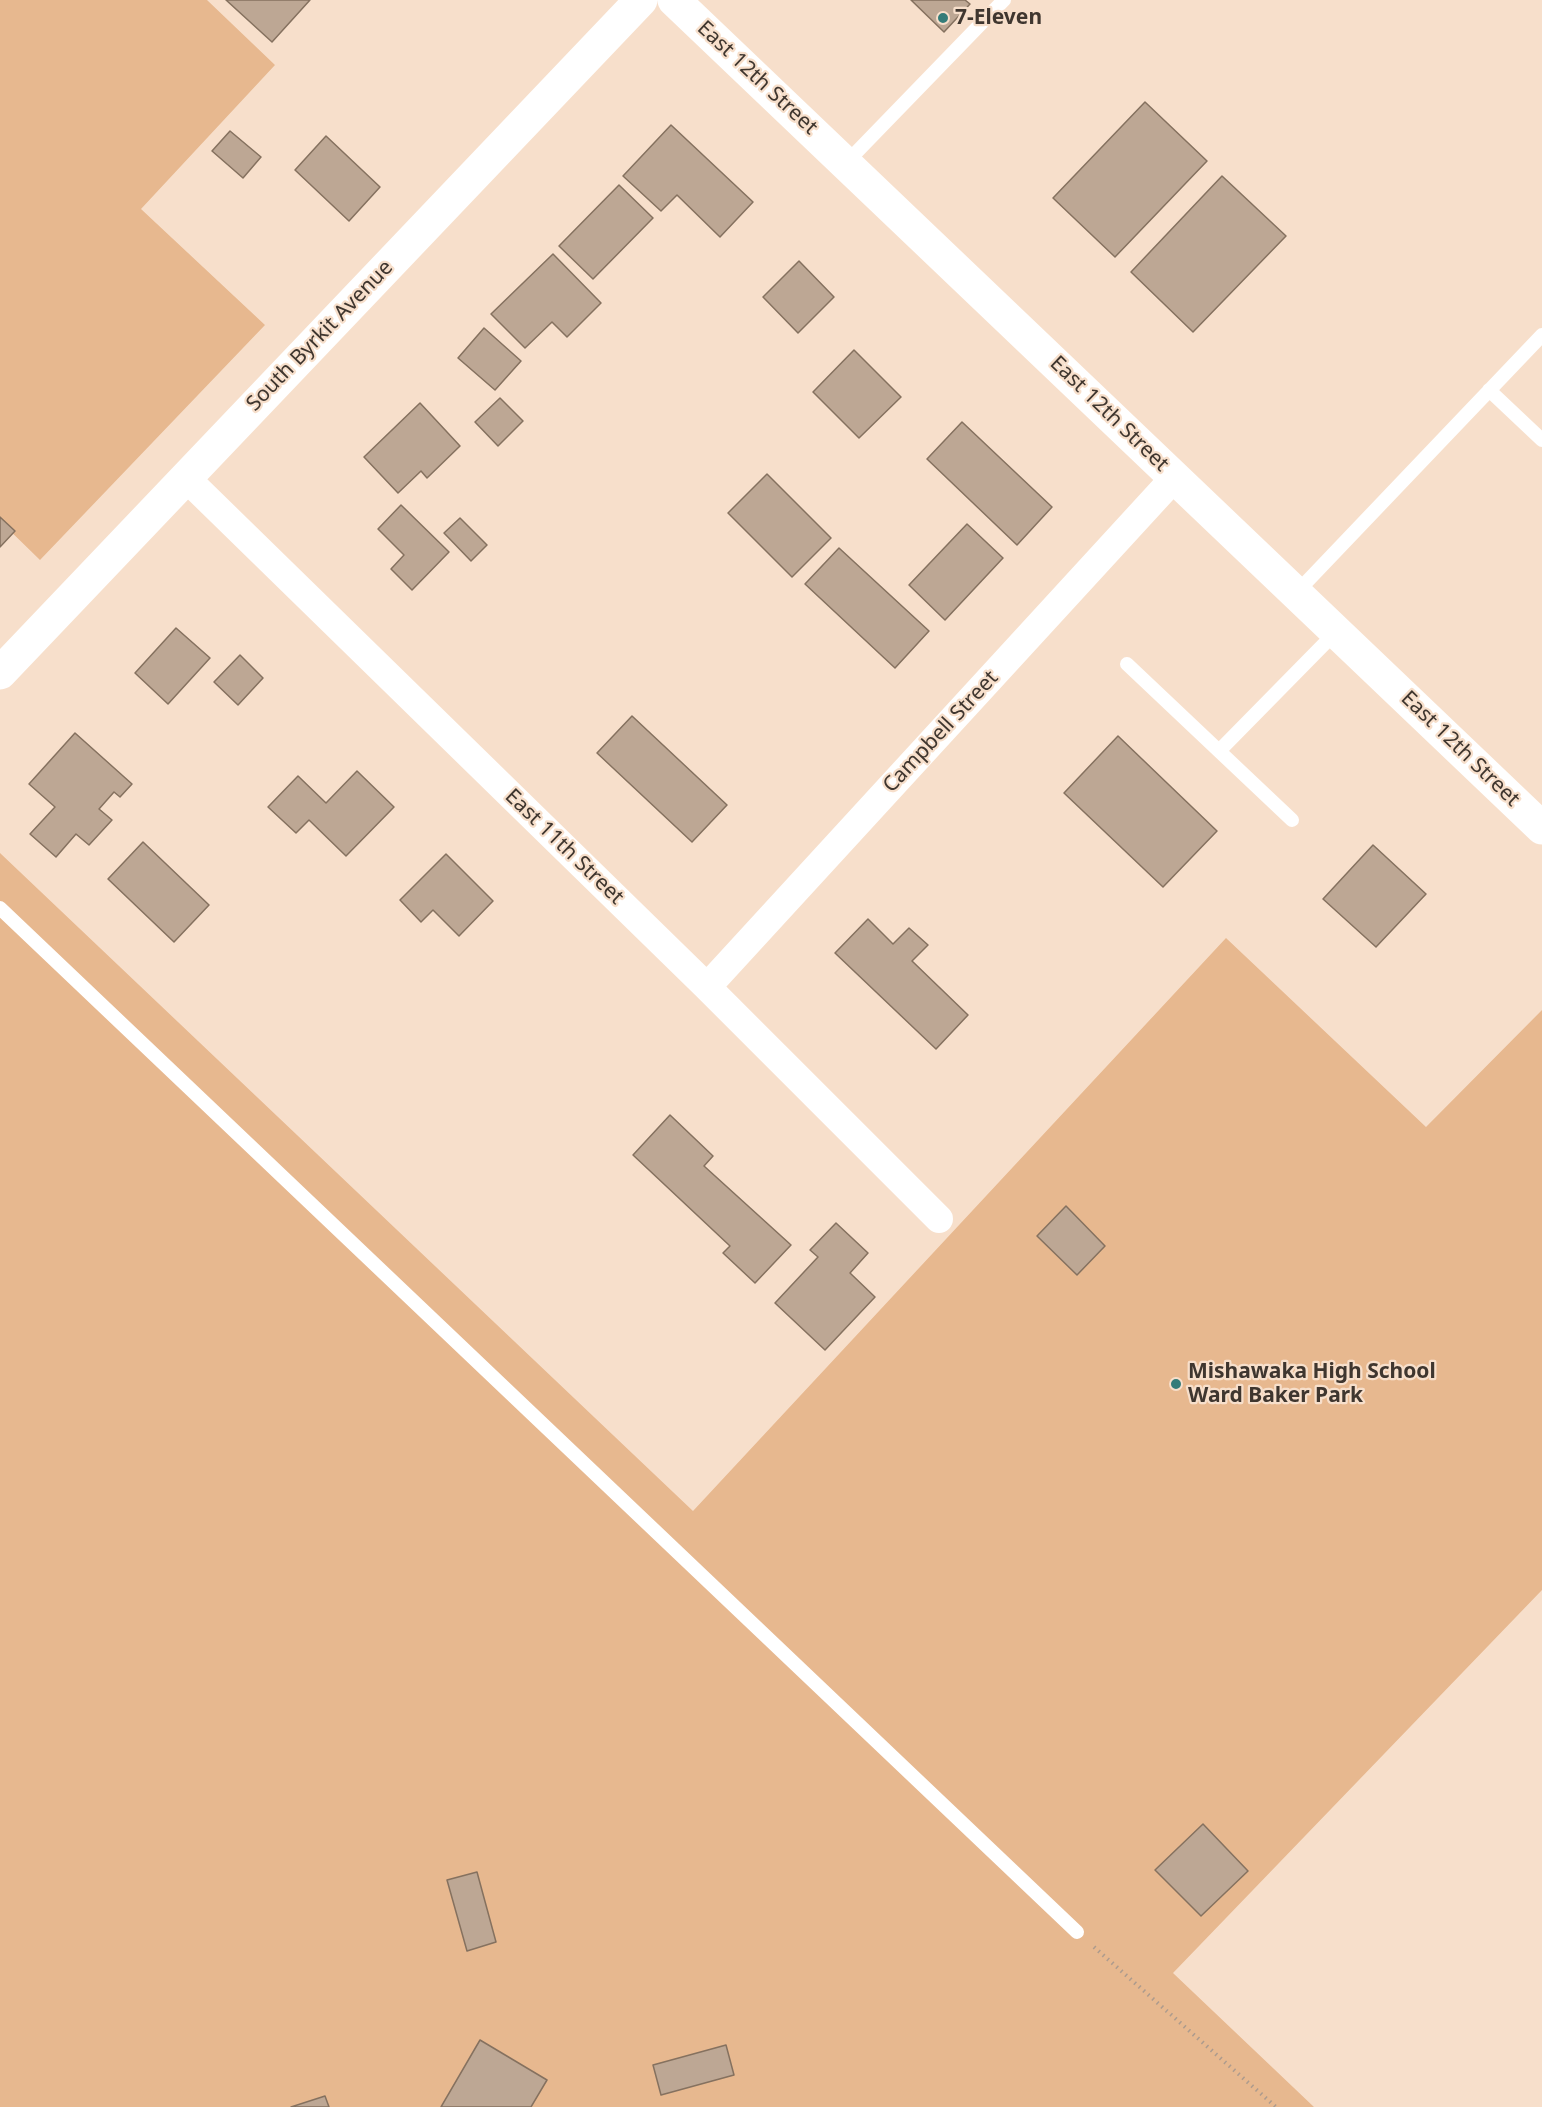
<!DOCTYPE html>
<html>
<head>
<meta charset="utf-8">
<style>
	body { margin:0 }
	canvas { display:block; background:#f7dfcb }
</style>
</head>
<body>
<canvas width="1542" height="2107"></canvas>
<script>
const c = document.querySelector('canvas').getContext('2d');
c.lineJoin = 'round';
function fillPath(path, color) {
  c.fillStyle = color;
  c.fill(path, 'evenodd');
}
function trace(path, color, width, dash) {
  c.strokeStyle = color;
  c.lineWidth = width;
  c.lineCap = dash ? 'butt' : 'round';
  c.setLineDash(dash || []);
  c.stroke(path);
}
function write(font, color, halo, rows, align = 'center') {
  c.font = font + ' "Noto Sans",sans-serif';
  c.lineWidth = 4.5;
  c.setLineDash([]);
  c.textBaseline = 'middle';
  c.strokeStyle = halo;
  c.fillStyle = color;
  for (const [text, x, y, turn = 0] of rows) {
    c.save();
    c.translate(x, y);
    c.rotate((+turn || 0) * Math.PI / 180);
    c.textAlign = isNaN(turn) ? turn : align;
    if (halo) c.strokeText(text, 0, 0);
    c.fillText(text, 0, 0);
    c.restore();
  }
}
fillPath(new Path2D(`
	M0,0H207L275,65L141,209L265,325L40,560L0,521Z
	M0,853L693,1511L1226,938L1426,1127L1542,1010V1590L1173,1973L1314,2107H0Z`), '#e7b88f');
const building = new Path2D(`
	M226,0H310L272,42Z
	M911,0H965L970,4L944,32Z
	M1145,102L1207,161L1115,257L1053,198Z
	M671,125L753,202L720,237L677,195L661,211L623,176Z
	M230,131L261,157L243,178L212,151Z
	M326,136L380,187L349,221L295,170Z
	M1222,176L1286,236L1193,332L1131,272Z
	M619,185L653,218L593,279L559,246Z
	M553,254L601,303L567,337L552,322L525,348L491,314Z
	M799,261L834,297L798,333L763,297Z
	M484,328L521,361L495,390L458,358Z
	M854,350L901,397L859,438L813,392Z
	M500,398L523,421L498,446L475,422Z
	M420,403L460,446L427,478L421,471L398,493L364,457Z
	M962,422L1052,507L1017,545L927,459Z
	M767,474L831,538L792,577L728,513Z
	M401,505L449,552L412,590L391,569L404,555L378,529Z
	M0,517L15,531L0,547Z
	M460,518L487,545L471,561L444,533Z
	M967,524L1003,558L945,620L909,585Z
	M839,548L929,631L895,668L805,584Z
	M176,628L210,658L168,704L135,673Z
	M240,655L263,678L238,705L214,682Z
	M632,716L727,805L692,842L597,753Z
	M75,733L132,784L120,797L114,792L99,809L112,820L89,845L76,834L56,857L30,834L55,807L29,784Z
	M1118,736L1217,831L1163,887L1064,793Z
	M357,771L394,807L346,856L309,820L296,833L268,807L298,776L326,803Z
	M143,842L209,905L174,942L108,879Z
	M1373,845L1426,894L1376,947L1323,899Z
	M446,854L493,901L459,936L433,910L421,922L400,900Z
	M868,919L893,944L909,928L928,945L912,961L968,1015L936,1049L835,953Z
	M670,1115L713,1156L704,1166L791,1245L755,1283L723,1253L730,1246L633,1155Z
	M1066,1206L1105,1246L1077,1275L1037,1236Z
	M836,1223L868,1253L850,1273L875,1297L825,1350L775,1303L818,1257L810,1250Z
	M1203,1824L1248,1871L1201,1916L1155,1870Z
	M477,1872L496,1942L467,1951L447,1880Z
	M480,2040L547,2080L531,2107H441Z
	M726,2045L734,2075L661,2095L653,2065Z
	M325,2096L329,2107H291Z`);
fillPath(building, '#bda794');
trace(building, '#85715f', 1.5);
trace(new Path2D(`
	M1094,1947L1276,2107`), '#ad9b8d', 4, [1.5, 4.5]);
trace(new Path2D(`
	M846,163L1004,0
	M1489,390L1542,440
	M1297,592L1542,335
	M1127,664L1292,820
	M1220,750L1336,632
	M0,908L1077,1932`), '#fff', 14);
trace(new Path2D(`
	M186,478L707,987L939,1219
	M707,987L1175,477`), '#fff', 28);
trace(new Path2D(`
	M674,0L1542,828
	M0,673L641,0`), '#fff', 33);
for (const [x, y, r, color] of [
	[943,18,6,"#347c79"],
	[1176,1384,6,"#347c79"]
]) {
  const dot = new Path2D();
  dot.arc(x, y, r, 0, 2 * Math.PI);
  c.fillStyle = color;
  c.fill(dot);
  trace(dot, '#f7dfcb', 2);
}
write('bold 21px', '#3f362f', '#f7dfcb', [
	["7-Eleven",955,18],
	["Mishawaka High School",1188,1372],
	["Ward Baker Park",1188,1396]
], 'left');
write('21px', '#3f362f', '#f7dfcb', [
	["East 12th Street",757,78,43],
	["South Byrkit Avenue",320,336,-46],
	["East 12th Street",1109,414,44],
	["Campbell Street",941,732,-47],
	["East 12th Street",1460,749,44],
	["East 11th Street",564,847,44]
]);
</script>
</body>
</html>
